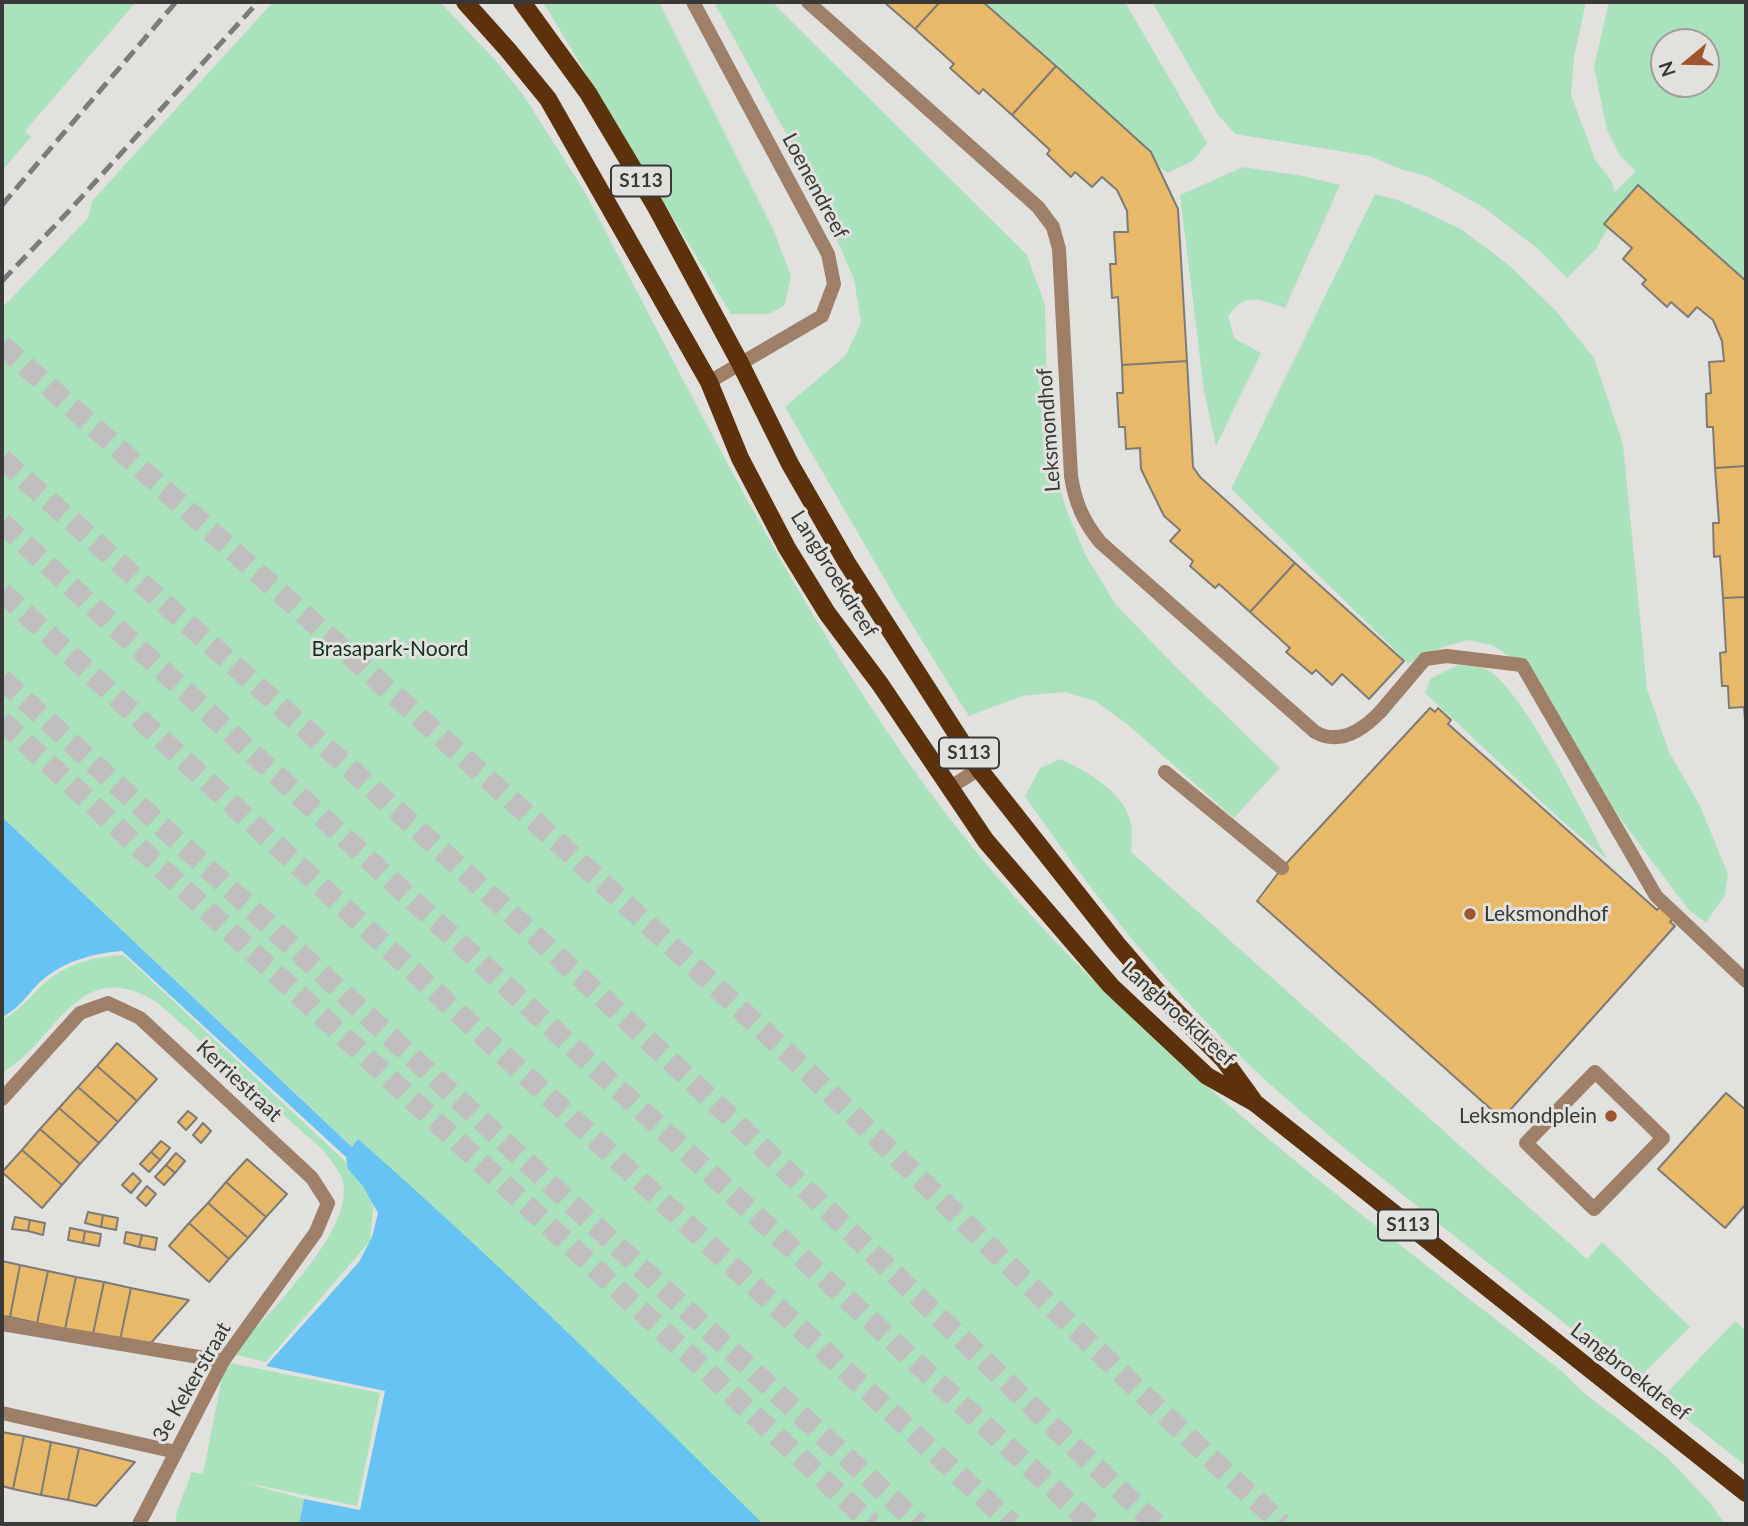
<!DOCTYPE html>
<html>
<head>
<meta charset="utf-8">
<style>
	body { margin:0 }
	#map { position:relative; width:1748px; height:1526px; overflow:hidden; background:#e2e1de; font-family:Lato,sans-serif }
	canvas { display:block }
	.frame { position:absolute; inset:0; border:4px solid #3a3938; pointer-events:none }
	.north { position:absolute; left:1650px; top:28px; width:70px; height:70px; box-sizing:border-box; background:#e2e1de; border:2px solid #9f9e9c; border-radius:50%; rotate:251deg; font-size:19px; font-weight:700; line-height:28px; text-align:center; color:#3a3938 }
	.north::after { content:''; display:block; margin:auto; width:24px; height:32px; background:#9d572e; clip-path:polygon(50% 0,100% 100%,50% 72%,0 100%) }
</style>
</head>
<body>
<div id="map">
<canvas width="1748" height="1526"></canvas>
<div class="frame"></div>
<div class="north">N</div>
</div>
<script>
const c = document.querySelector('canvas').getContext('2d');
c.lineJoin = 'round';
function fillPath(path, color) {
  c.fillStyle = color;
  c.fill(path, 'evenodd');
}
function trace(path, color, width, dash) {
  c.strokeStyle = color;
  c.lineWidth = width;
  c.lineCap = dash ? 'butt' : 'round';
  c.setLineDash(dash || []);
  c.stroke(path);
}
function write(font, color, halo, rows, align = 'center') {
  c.font = font + ' Lato,sans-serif';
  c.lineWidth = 6;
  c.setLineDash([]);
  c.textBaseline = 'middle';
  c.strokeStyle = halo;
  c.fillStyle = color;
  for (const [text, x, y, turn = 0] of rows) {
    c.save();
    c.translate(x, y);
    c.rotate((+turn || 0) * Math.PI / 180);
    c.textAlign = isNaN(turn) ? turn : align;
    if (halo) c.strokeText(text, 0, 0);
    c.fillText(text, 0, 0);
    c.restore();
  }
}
fillPath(new Path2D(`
	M2,2H136L25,131L31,137L2,171Z
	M273,2H440L497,62L524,96L583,189C692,393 792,604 929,791C1099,1023 1336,1193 1559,1369L1583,1392L1667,1457L1711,1504L1725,1524H753L2,817V308L88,218L92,201Z
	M543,2H659L774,231L791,276L785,305L769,314H731Z
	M714,2H772L1027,255L1045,305L1048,445L1066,509L1086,556L1116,605L1178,669L1280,768L1234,818L1128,725L1095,701L1065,692L1022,696L969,716L961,704L892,592L785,407L845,356L861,323L854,279L808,174Z
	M977,2H1125L1207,143L1193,161L1167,173L1040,54Z
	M1152,2H1586L1574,57L1571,95L1595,159L1612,182L1615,192L1636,171L1621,157L1607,130L1594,67L1609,2H1746V320L1619,209L1596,249L1567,278L1538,249L1483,207L1427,176L1400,169L1370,156L1235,134L1218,115ZM1664,42H1706V84H1664Z
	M1243,167L1303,176L1340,185L1285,308C1259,300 1247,291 1228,316L1234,338L1261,353L1216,446L1204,391L1180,195Z
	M1375,194L1401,201L1461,229L1510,266L1556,311L1594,358L1623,444L1647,689L1669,752L1700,806L1728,874L1725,895L1706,923L1688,909L1589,777L1521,664L1492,645L1468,640L1443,647L1408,663L1231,489Z
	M1458,665C1466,666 1478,666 1485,669C1519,681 1588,823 1607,859L1562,821L1425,693L1431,678Z
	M1061,759C1084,770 1117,788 1128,814C1133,826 1132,839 1131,852L1587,1259L1602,1242L1690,1327L1637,1380C1565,1324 1493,1267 1422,1210C1371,1169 1319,1129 1271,1085C1177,1000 1096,900 1025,796L1040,768Z
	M124,955L375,1189L370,1241L266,1362L232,1354C263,1318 354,1232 343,1182C340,1170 330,1160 323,1150L159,1004C78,951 59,1040 2,1073V1020C22,1009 30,996 47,981C68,963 97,956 124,955Z
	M1735,1321L1746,1331V1466L1661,1399Z
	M225,1362L380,1393L357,1506L242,1482L304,1499L299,1524H175C176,1506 187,1490 191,1472L203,1474Z`), '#aae3bb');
fillPath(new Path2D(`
	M2,817L352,1147L358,1139C498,1262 631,1393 763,1524H299L304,1499L360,1510L385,1391L266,1366L359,1262L372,1237L378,1213L363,1186L348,1169L346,1157L122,951C95,953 68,960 46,977C28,991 25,1005 2,1017Z`), '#66c3f4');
const building = new Path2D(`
	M884,2H940L915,29Z
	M940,2H983L1056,66L1012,115L983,89L979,94L950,68L954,64L915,29Z
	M1056,66L1151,152L1178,209L1187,361L1122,365L1118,297L1112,298L1110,264H1116L1114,232H1128L1127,211L1117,190L1102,177L1092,187L1075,172L1071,177L1047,154L1050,150L1012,115Z
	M1638,185L1746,281V466L1715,468L1713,427H1707L1706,394L1711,393L1709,362L1724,361L1722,341L1713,320L1697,307L1688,317L1671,302L1667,307L1642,284L1646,280L1623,259L1632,248L1604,224Z
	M1187,361L1193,467L1200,477L1295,563L1250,612L1219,584L1215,588L1190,566L1193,561L1170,541L1180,530L1164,516L1141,469L1140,448L1126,449L1125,427H1119L1117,393H1123L1122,365Z
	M1746,466V597L1723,598L1720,556L1714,557L1713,523H1719L1715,468Z
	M1295,563L1404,661L1369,699L1342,674L1332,685L1316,670L1312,674L1286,652L1290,648L1250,612Z
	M1746,597V732L1744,707L1729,708L1728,686H1722L1720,653L1726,652L1723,598Z
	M1430,708L1435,712L1438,708L1451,720L1448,724L1657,910L1660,907L1673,919L1670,922L1675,926L1502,1119L1257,901L1282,868Z
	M117,1043L157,1079L137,1101L97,1066Z
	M97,1066L137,1101L118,1122L78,1087Z
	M78,1087L118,1122L99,1143L59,1108Z
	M1726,1093L1746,1110V1204L1725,1228L1658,1169Z
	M59,1108L99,1143L80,1164L40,1129Z
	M188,1111L197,1118L186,1130L178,1122Z
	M203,1123L211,1131L201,1143L193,1135Z
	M40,1129L80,1164L62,1185L22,1150Z
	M161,1141L170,1148L160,1160L151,1152Z
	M22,1150L62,1185L42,1208L2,1172Z
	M151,1152L160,1160L149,1172L140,1164Z
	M176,1153L185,1161L175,1173L166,1165Z
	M247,1159L287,1194L266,1217L226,1182Z
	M166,1165L175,1173L164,1185L155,1177Z
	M133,1173L141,1181L131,1193L122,1185Z
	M226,1182L266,1217L248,1238L208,1203Z
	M147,1186L156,1194L146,1206L137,1198Z
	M208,1203L248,1238L229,1259L189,1223Z
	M88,1212L103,1215L101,1227L85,1223Z
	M103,1215L118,1218L116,1230L101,1227Z
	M15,1217L30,1220L28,1231L12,1229Z
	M30,1220L45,1223L43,1235L28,1231Z
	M189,1223L229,1259L209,1282L169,1246Z
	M70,1228L85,1231L83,1243L68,1240Z
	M85,1231L101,1234L99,1246L83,1243Z
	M126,1232L142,1235L139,1247L124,1243Z
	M142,1235L157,1238L155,1250L139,1247Z
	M2,1261L20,1265L10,1317L2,1316Z
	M20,1265L48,1271L37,1323L10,1317Z
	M48,1271L76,1277L65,1329L37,1323Z
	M76,1277L104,1282L93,1334L65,1329Z
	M104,1282L131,1288L120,1340L93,1334Z
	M131,1288L189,1300L150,1344L120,1340Z
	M2,1432L24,1436L13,1489L2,1486Z
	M24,1436L51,1442L41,1495L13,1489Z
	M51,1442L79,1448L68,1500L41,1495Z
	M79,1448L135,1462L96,1506L68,1500Z`);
fillPath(building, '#e8b968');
trace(building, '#7d7b78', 2);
trace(new Path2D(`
	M2,345C263,578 525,809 782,1048C950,1205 1112,1369 1282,1524
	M2,459C224,657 448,853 665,1056C830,1210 991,1369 1156,1524
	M2,523L1092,1524
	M2,592L1012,1524
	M2,679L919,1524
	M2,721L872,1524`), '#c0bfbd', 21, [21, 10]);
trace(new Path2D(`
	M808,2L1038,207L1053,227L1059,249L1071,476C1075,502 1083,521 1100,542L1315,732C1340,746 1364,729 1381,711
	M1165,772L1282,868
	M949,788L979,769
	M1595,1072L1663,1138L1594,1209L1526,1143Z`), '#9e7f68', 14);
trace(new Path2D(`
	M1381,711L1425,659L1447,656L1522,665L1656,896L1746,981
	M2,1324L223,1361
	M2,1413L176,1452`), '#9e7f68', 14);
trace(new Path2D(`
	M693,2L828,254L834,284L822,316L709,382
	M2,1099L80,1013L108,1003L140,1018L312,1178L328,1203L316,1232L223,1361L139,1524`), '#9e7f68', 14);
trace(new Path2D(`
	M465,2L508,50L548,99L709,382L740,458L787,548L827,613L880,684L986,841L1111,986L1207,1076L1255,1103L1746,1493
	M522,2L588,93L656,207L740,363L790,464L847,563L979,769L1117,944L1166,1001L1224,1060L1253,1100`), '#5c320d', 18);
trace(new Path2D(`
	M2,205L176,2
	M2,281L68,212L258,2`), '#7d7c7a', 5, [14, 7]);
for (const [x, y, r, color] of [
	[1470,914,7,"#9d572e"],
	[1611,1116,7,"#9d572e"]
]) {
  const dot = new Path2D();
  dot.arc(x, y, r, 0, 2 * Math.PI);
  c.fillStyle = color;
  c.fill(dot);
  trace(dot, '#e2e1de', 2.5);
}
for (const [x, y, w] of [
	[641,181,60],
	[969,753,60],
	[1408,1225,60]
]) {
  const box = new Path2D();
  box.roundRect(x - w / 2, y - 15.5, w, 31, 5);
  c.fillStyle = '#e2e1de';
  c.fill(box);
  trace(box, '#3a3938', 2);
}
write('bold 19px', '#3a3938', null, [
	["S113",641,181],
	["S113",969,753],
	["S113",1408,1225]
]);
write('21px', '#3a3938', '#e2e1de', [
	["Loenendreef",815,186,62],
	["Leksmondhof",1049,430,-94],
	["Langbroekdreef",834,574,58],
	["Langbroekdreef",1178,1014,42],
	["Kerriestraat",239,1081,43],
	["Langbroekdreef",1630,1372,38],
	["3e Kekerstraat",192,1382,-60]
]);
write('21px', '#10331e', '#e2e1de', [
	["Brasapark-Noord",390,649]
]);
write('21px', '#3a3938', '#e2e1de', [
	["Leksmondhof",1484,914],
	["Leksmondplein",1597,1116,"right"]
], 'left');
</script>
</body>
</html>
